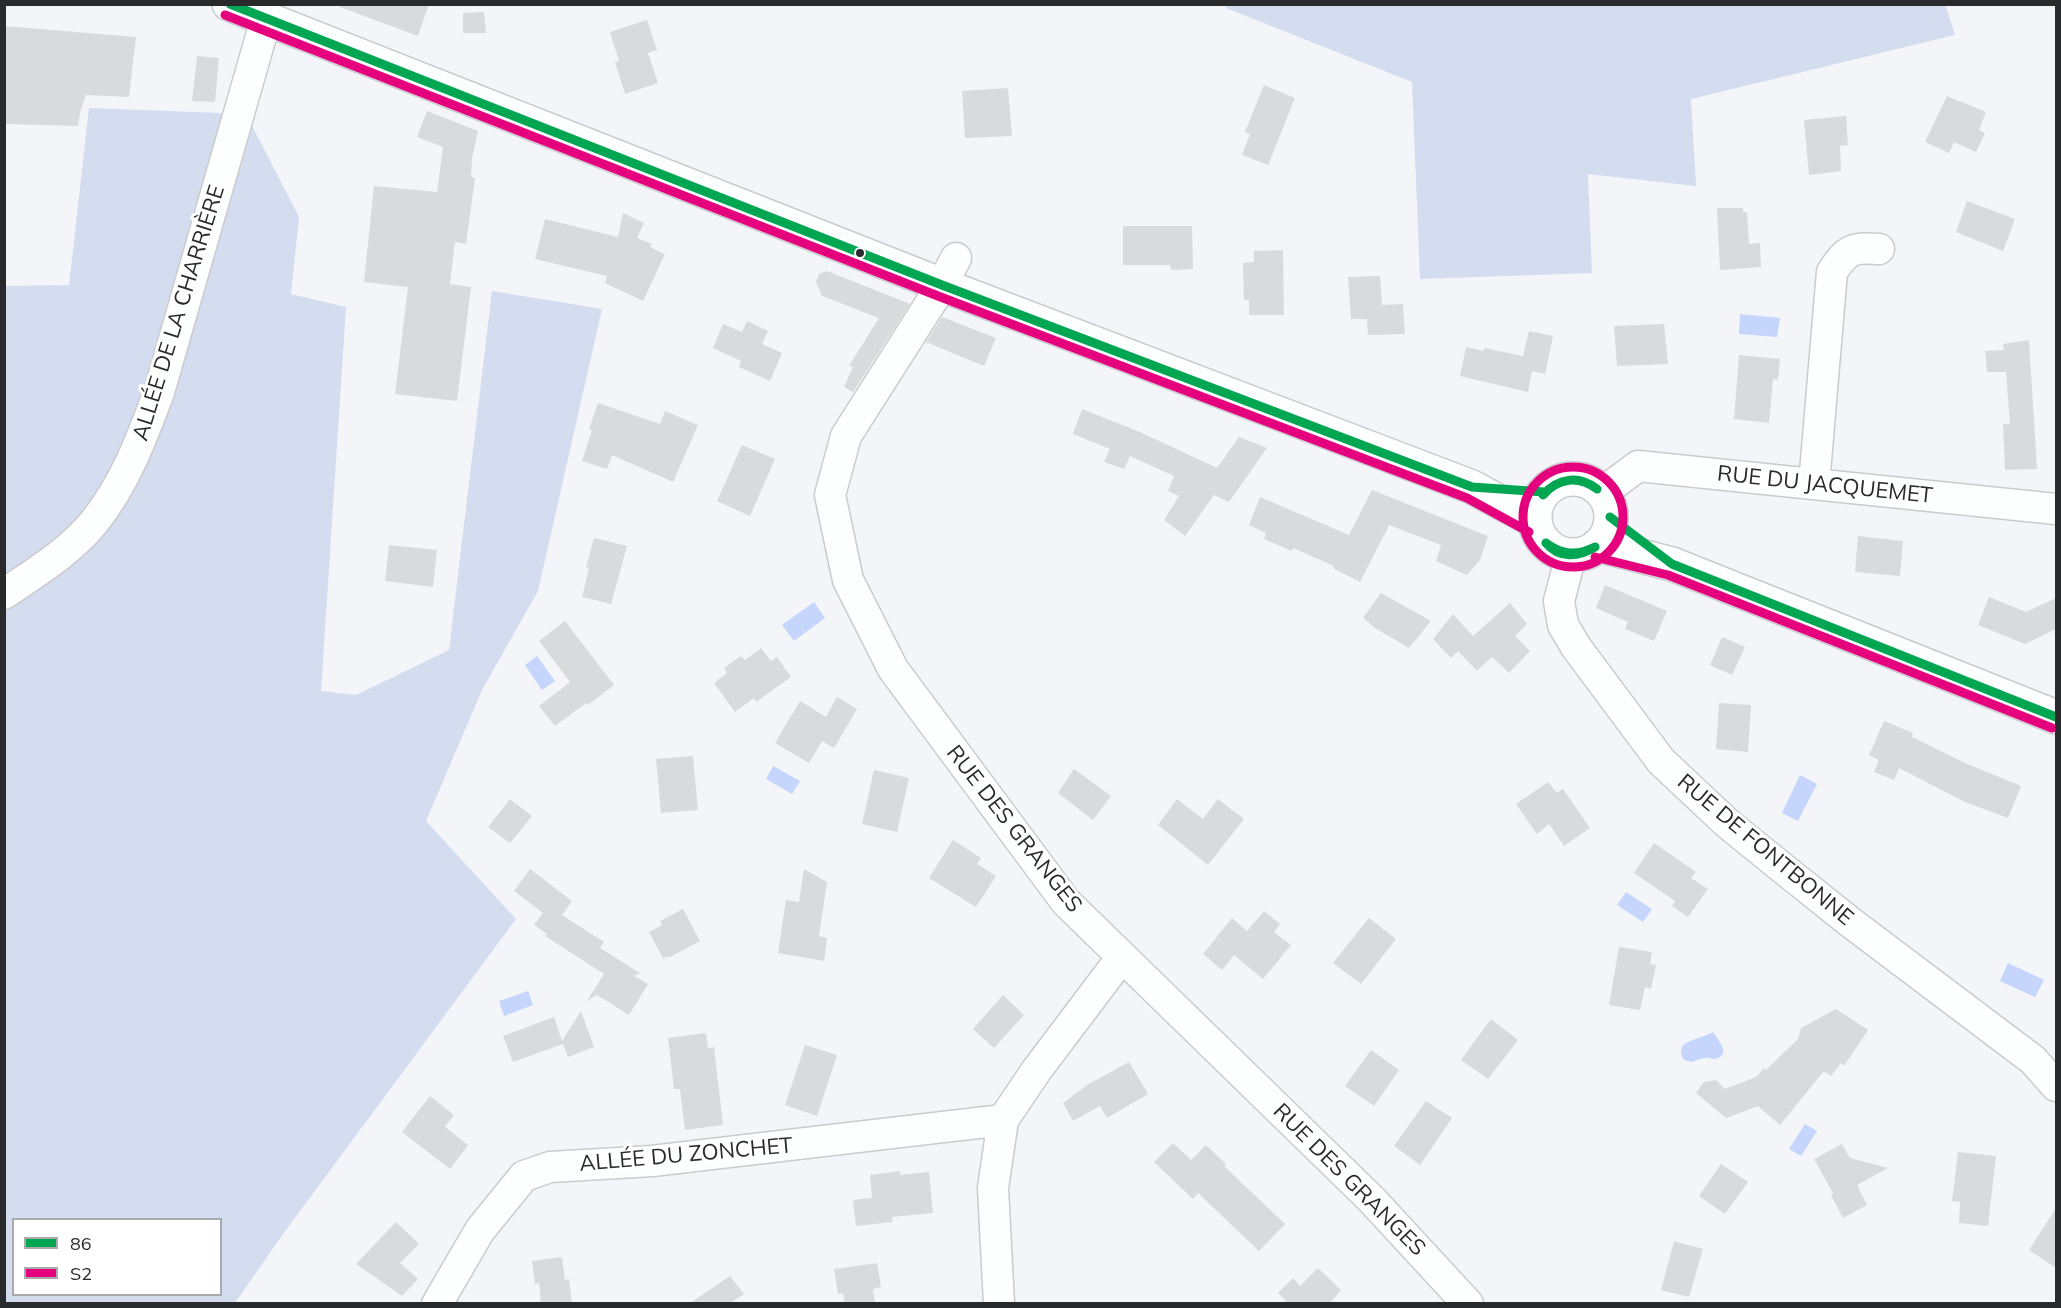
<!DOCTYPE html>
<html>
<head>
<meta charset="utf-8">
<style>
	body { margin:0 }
	#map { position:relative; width:2061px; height:1308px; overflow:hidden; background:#f3f5f8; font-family:Mulish,sans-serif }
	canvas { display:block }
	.frame { position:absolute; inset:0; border:6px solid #292a2c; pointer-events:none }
	.legend { position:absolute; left:12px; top:1218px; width:210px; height:78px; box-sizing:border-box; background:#fff; border:2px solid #a9aaab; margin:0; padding:8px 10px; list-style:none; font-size:18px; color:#292a2c }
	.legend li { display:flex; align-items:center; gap:12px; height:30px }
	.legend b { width:30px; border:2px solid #a9aaab }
</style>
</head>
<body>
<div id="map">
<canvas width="2061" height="1308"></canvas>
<div class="frame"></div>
<ul class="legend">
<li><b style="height:8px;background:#00a651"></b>86</li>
<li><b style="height:8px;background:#e5007d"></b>S2</li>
</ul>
</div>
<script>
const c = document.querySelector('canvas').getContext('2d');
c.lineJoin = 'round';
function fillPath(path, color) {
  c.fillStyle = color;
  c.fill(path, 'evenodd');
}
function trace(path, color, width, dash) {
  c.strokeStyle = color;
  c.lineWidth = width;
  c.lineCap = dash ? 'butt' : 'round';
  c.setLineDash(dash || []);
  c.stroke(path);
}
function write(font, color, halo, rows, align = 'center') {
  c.font = font + ' Mulish,sans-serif';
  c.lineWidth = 6;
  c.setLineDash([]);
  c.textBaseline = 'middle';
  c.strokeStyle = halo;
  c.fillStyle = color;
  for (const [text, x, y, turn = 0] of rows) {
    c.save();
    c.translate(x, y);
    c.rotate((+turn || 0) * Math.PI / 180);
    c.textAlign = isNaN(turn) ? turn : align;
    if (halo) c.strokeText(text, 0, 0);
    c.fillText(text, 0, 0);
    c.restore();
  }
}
fillPath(new Path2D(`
	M1226,5L1945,4L1955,35L1691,99L1696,186L1588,174L1592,273L1420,279L1412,82L1226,8Z
	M89,108L246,114L299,217L291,294L346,307L321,691L356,695L449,650L492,291L602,309L538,591L482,690L426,821L516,919L283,1234L235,1303H5L4,286L69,285ZM14,1220H220V1294H14Z`), '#d4dcf0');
fillPath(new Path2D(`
	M1740,314L1780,318L1777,337L1739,334Z
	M814,602L825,618L794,641L782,625Z
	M537,656L555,681L542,690L525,665Z
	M773,766L800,781L792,794L766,779Z
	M1800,775L1817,784L1798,821L1782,813Z
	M1626,892L1652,909L1643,922L1617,905Z
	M2008,963L2044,980L2035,997L2000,981Z
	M528,991L533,1005L504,1016L499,1001Z
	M1713,1032C1717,1039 1733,1055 1715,1059C1711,1059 1708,1057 1705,1058C1695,1059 1693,1065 1683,1059L1681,1053L1682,1046C1692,1038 1703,1038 1713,1032Z
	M1805,1124L1817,1131L1801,1156L1789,1149Z`), '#c6d5fc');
fillPath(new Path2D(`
	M340,4H429L418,36L340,7Z
	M484,12L486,33H463V13Z
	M647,20L657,50L648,53L658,83L625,94L615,62L619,61L610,32Z
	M4,26L136,37L129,97L86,95L80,113L78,126L4,124Z
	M197,56L219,58L215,102L192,101Z
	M1264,85L1295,98L1268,165L1242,155L1250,134L1245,132Z
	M1008,88L1012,136L965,138L962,91Z
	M1947,96L1986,112L1979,130L1985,133L1976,152L1954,142L1949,153L1925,142Z
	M427,111L478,131L472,158L471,177L475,178L466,244L455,242L450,284L471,287L457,401L395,394L408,287L364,282L374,186L437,192L443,147L417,137Z
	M1846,116L1848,145L1840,146L1841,171L1809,175L1804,120Z
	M1967,201L2015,219L2003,251L1956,232Z
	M1717,208H1743V212H1747L1749,244L1760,243L1761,267L1720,270Z
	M623,213L644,223L637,238L652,244L650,247L665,254L643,301L605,283L607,276L535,259L545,219L618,237Z
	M1123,226H1192L1193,269L1171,270L1170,265H1123Z
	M1283,250L1284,315H1249V300H1244L1243,263L1254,262V251Z
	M827,271L910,304L853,392L844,387L853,367L849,366L879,318L822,296L816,282L819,274Z
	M1380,276L1382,305L1403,304L1405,334L1368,335L1367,319H1351L1348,277Z
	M942,317L996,338L984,366L926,342Z
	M747,321L768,331L762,344L782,353L770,381L739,367L741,361L713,348L723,324L742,332Z
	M1664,324L1668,364L1617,366L1614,326Z
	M1529,331L1553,336L1545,374L1532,371L1528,392L1460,376L1466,347L1484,351V348L1523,356Z
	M2029,340L2037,469L2005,470L2003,424H2010L2006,372H1987L1985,351L2004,350L2003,344Z
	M1739,355L1780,359L1778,380L1773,379L1769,423L1734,419Z
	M598,403L660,424L665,411L698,425L673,482L612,455L607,469L582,461L592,430L589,429Z
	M1082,409L1140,432L1217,468L1239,437L1267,448L1229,502L1214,495L1185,536L1164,520L1179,496L1168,491L1174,476L1130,456L1124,469L1104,462L1110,449L1073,434Z
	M742,445L775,459L750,516L717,501Z
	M1372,490L1488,536L1480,560L1467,575L1436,561L1441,545L1389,525L1384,536L1381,535L1383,537L1360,582L1333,568L1334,566L1293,548L1292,551L1264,539L1266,533L1249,525L1260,497L1349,535Z
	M1858,536L1903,541L1900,576L1855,572Z
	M594,538L627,546L611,604L582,597L589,568L586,567Z
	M389,545L437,550L433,587L385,581Z
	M1605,585L1667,611L1654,641L1625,629L1628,622L1596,608Z
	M1381,593L1431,621L1409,648L1375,628L1363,618Z
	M1989,597L2026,612L2056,598V629L2025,644L1978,625Z
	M1510,603L1527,624L1515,636L1530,651L1509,673L1492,657L1477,671L1458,651L1451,658L1433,639L1453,614L1473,636Z
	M565,621L614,685L588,705L586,703L555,726L539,706L570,682L539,641Z
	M1722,637L1745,647L1732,675L1710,665Z
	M761,648L771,661L777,657L791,677L756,702L754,698L735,712L714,683L727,673L724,668L741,656L745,660Z
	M837,697L857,709L834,748L822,741L809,763L775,743L800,701L826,717Z
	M1719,703L1751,705L1748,752L1716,749Z
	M1884,721L1913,733L1912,737L1965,763L2021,786L2008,818L1965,802L1899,768L1894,780L1874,772L1879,760L1869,755Z
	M693,756L698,810L661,813L656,759Z
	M1074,769L1111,796L1093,820L1058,793Z
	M874,770L909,778L897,832L862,824Z
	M1548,782L1557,793L1563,789L1590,828L1564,846L1549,824L1537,834L1516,804Z
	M510,799L532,816L510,843L488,827Z
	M1177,799L1203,819L1218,799L1244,819L1208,865L1158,825Z
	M953,840L981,858L977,864L996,876L976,907L929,878Z
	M1654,843L1696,872L1691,878L1708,889L1688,917L1672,906L1675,901L1634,873Z
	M530,869L572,901L562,915L604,942L600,948L640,973L634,976L648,984L629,1015L597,995L587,1001L604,974L545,936L547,934L534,925L543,913L514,891Z
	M804,869L827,882L819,936L827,938L824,961L778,953L786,900L799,902Z
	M683,909L700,941L670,957H665L664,960L649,932L662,925L660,921Z
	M1264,911L1280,924L1274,932L1291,945L1263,979L1234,955L1222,970L1203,954L1232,918L1247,931Z
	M1369,918L1396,939L1361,984L1333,963Z
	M1619,947L1652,952L1650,964L1656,965L1651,989L1645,987L1640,1010L1609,1005Z
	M1003,995L1024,1015L994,1048L973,1029Z
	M1836,1009L1868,1030L1844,1066L1841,1063L1831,1076L1824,1071L1780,1125L1758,1106L1726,1118L1696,1093L1704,1082L1716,1080L1725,1089L1756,1077L1764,1068L1766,1070L1798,1039L1801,1028Z
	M581,1011L594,1047L568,1057L563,1044L513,1062L503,1036L554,1017L562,1041Z
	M1491,1019L1518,1040L1488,1079L1461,1060Z
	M706,1033L708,1048L714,1047L723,1125L685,1130L680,1089H674L668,1038Z
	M805,1045L837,1055L817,1116L785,1105Z
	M1371,1050L1399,1070L1374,1106L1345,1086Z
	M1129,1062L1148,1094L1107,1118L1100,1106L1073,1121L1063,1103L1087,1085Z
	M430,1096L454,1115L445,1127L468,1145L450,1169L402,1132Z
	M1426,1101L1452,1118L1420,1165L1394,1146Z
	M1173,1143L1191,1160L1206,1145L1226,1164L1224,1166L1285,1224L1259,1251L1198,1193L1193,1199L1154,1162Z
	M1842,1144L1850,1158L1888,1168L1857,1185L1867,1205L1843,1218L1831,1195L1833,1193L1814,1159Z
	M1958,1152L1996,1156L1988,1226L1959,1223L1960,1202L1952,1201Z
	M1721,1164L1748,1182L1725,1214L1699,1196Z
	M900,1171V1175L929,1172L933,1213L892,1217L893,1222L856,1226L853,1200L872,1198L870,1175Z
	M2056,1208V1268L2029,1250Z
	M396,1222L419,1244L400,1263L418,1279L402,1296L356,1264Z
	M1674,1241L1703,1249L1689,1297L1661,1290Z
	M562,1257L565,1280L569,1279L572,1304H541L539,1283L535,1284L532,1261Z
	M877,1263L881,1287L873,1289L875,1304H845L843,1293L838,1294L834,1269Z
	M1318,1268L1341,1290L1329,1304H1283L1286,1301L1278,1293L1293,1278L1300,1286Z
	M730,1276L744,1294L729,1304H689Z`), '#d9dadc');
const minor = new Path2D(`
	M956,258L942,285L846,436L830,495L848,580L893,669L1066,902L1372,1200L1468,1304
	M1814,484L1832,272C1847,249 1853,247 1879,249
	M1602,493L1638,466L2056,509
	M1571,555L1559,601L1563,625L1576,647L1661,761L1727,823L1775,862L1850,922L2033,1060L2056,1086
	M4,594C36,572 71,551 95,521C125,483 142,438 159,392L266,19
	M437,1304L480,1230L524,1176L550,1167L652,1161L1003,1120
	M999,1304L993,1188L1003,1120L1036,1071L1122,957`);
const secondary = new Path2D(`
	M229,4L942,285L1472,487L1535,521
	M1535 517a38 38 0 1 1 76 0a38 38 0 1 1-76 0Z
	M1598,545L1672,564L2056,717`);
trace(minor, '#cacbce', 33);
trace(secondary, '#cacbce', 36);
trace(minor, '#fdfefe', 30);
trace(secondary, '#fdfefe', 33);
trace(new Path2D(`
	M230,4L942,285L1472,487L1544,492
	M1543,495C1558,478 1578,475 1597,489
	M1610,517L1672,564L2056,717
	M1546,543C1562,555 1577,556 1595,547
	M1546,543C1559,559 1579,557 1595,547`), '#00a651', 9);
trace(new Path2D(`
	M225,15L938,296L1467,498L1529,532
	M1523 517a50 50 0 1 1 100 0a50 50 0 1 1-100 0Z
	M1595,557L1668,575L2052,728`), '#e5007d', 9);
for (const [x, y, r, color] of [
	[860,253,5,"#292a2c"]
]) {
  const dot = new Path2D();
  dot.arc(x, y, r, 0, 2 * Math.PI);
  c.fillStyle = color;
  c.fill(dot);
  trace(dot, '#fff', 2);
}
write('22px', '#292a2c', '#fff', [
	["ALLÉE DE LA CHARRIÈRE",179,313,-73],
	["RUE DU JACQUEMET",1825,485,6],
	["RUE DES GRANGES",1014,829,52],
	["RUE DE FONTBONNE",1765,850,40],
	["ALLÉE DU ZONCHET",686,1155,-5],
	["RUE DES GRANGES",1349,1180,45]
]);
</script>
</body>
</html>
